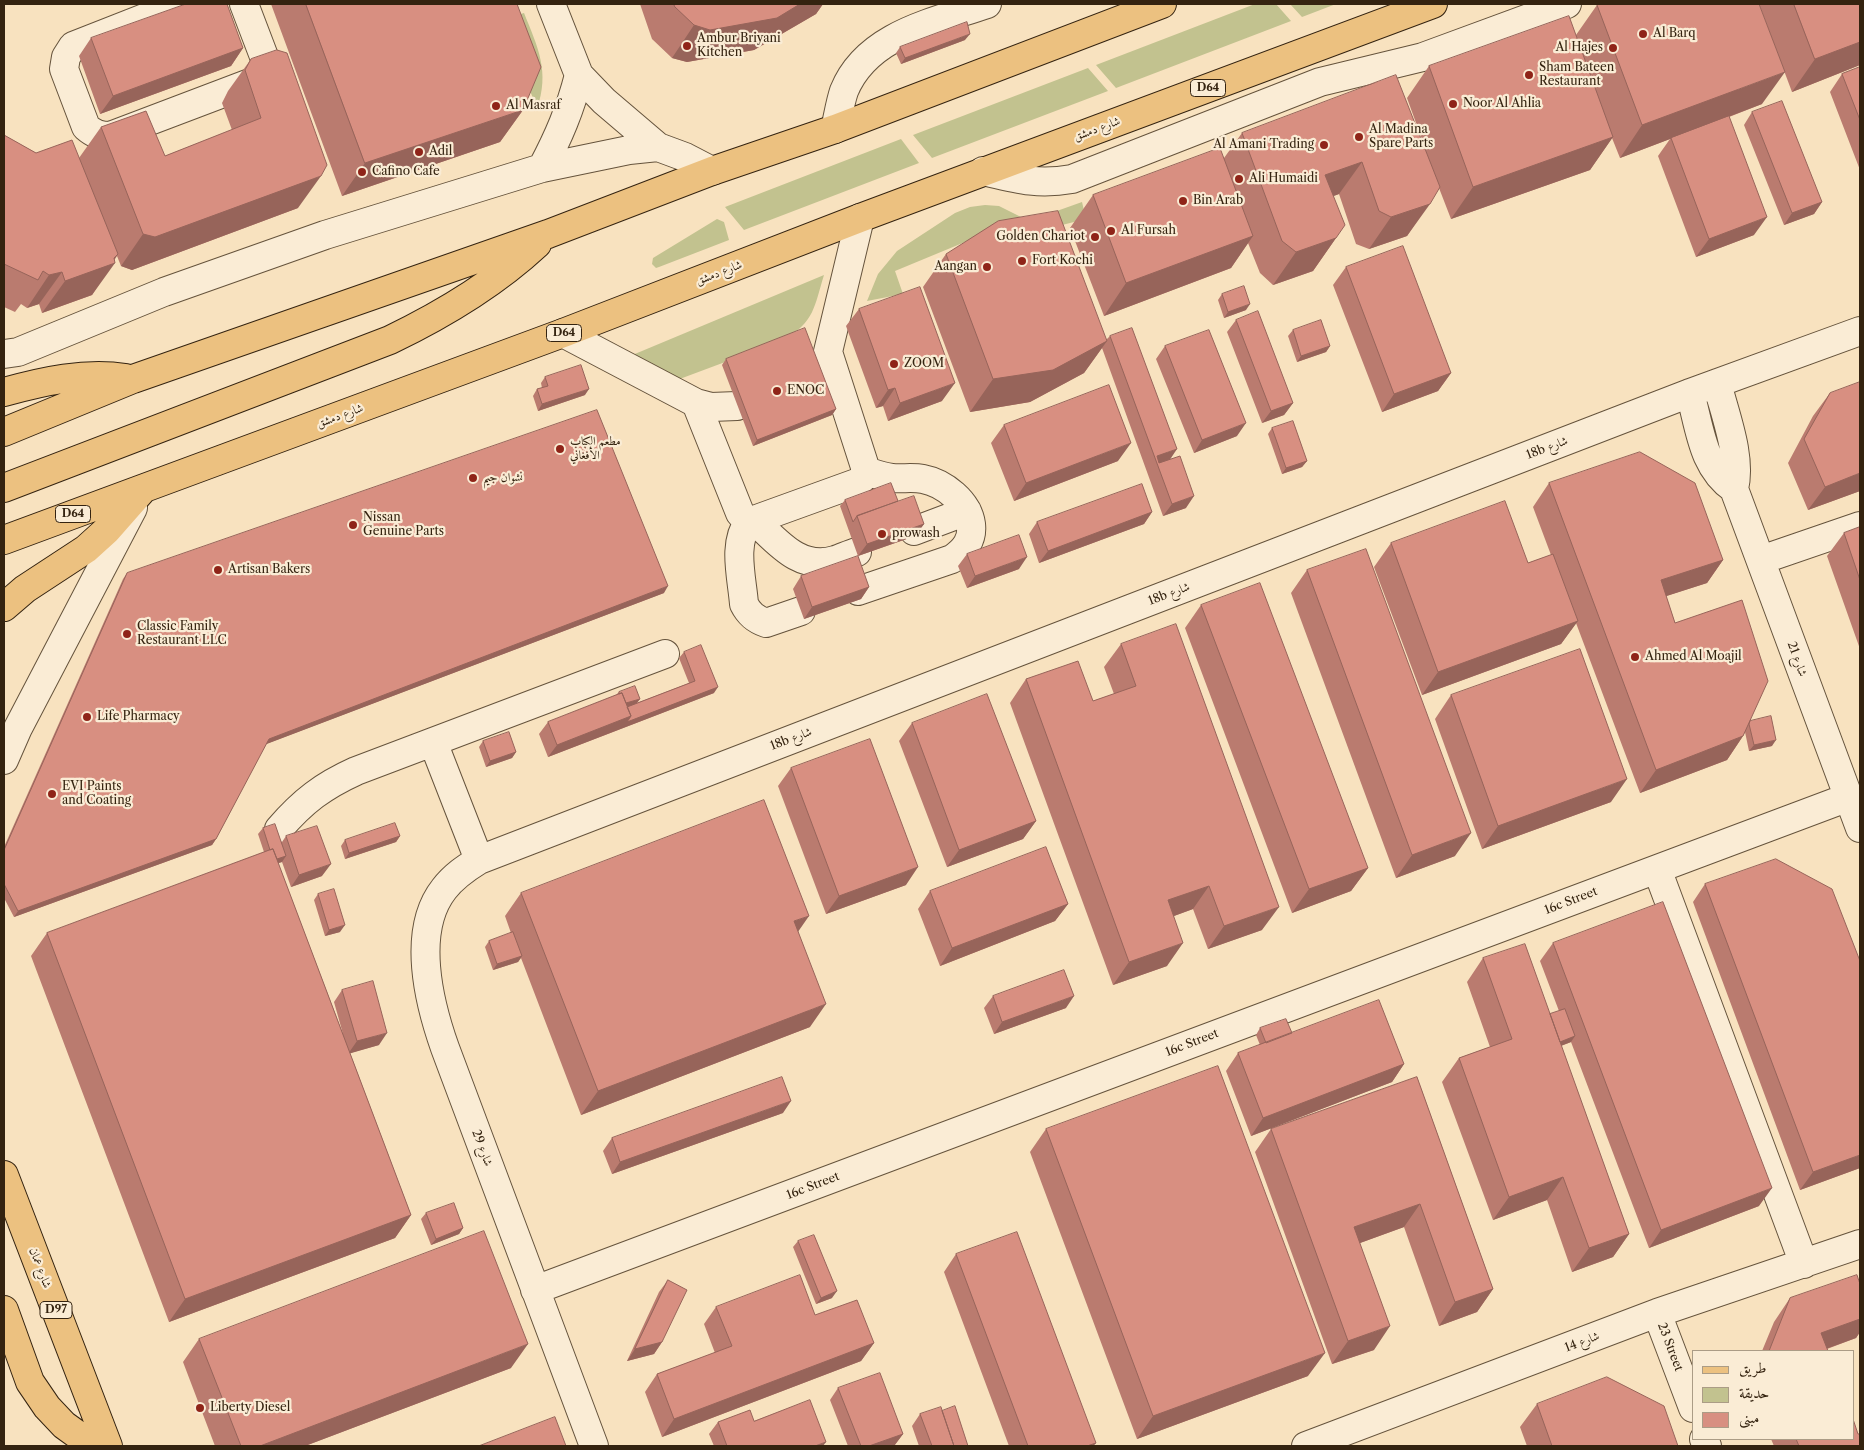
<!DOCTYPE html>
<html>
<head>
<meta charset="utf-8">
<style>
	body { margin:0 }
	#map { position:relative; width:1864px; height:1450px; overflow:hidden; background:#f8e2bf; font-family:"Libre Caslon Text",Amiri,serif }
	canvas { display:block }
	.frame { position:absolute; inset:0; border:5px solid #342310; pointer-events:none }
	.legend { position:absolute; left:1692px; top:1350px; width:162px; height:90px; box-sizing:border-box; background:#faecd5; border:1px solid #ab9c86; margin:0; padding:6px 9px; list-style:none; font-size:15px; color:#342310 }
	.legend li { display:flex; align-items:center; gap:10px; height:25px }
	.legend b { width:25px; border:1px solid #ab9c86 }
</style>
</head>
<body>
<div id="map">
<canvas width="1864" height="1450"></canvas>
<div class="frame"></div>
<ul class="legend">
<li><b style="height:6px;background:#ecc180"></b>طريق</li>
<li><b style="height:14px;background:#c2c28f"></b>حديقة</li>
<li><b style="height:14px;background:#d88f81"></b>مبنى</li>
</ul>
</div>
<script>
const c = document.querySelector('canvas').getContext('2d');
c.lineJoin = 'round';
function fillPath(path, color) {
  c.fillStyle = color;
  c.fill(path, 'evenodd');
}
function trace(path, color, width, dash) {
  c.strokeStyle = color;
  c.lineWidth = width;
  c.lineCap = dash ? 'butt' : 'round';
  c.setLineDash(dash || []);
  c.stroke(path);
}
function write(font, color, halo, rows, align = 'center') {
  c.font = font + ' "Libre Caslon Text",Amiri,serif';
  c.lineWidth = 4.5;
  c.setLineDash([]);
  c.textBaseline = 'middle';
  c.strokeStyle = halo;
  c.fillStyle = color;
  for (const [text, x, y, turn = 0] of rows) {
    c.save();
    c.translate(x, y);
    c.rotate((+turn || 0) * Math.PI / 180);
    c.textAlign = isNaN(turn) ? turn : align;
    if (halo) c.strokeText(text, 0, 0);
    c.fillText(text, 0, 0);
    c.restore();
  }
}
fillPath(new Path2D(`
	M1255,4H1276L1291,21L1116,88L1096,65Z
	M1290,4H1336L1302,17Z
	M524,13C538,48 550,71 537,109L503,19Z
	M1088,68L1108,91L932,158L913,135Z
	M901,139L919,163L744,230L725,207Z
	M1082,202L1086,219L1042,230L1040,217Z
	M985,205L999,206L1023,218L895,271L903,294L867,301L878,274L897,251L955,213L970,207Z
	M717,219L724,222L729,240L659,267L656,268L652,264L653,258Z
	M824,275C814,307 815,321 784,340L677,380L630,356Z`), '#c2c28f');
const minor = new Path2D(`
	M180,4L73,46L66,57L64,69L86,127C94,134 100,136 110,136L263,78
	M244,4L276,88
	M551,4L579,75L604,101L658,147
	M835,129C838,117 840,103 844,91C867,34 935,22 987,4
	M542,168C559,136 570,110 579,75
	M983,171C1017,179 1037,185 1072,179L1320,82L1423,57L1567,4
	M563,333L696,403L711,407L737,406
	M4,354L18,352L164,292L325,235L542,168L629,150L658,147L685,157L712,171
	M822,369L826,360L860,218
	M1717,383C1725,415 1742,457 1734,489L1860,828
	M1690,393C1700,428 1702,467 1734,489
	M696,403L740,513L745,519L754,520L859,482L865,475V467L828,352
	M754,520C777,541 799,571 835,560C842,558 849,554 857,552
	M749,521C732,544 742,577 744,604C749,614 755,619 766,623L801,611
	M914,531L967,511
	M1761,560L1860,526
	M858,591L952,559C965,550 973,540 971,524C968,502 944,483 923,479C913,477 902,479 892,478C883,477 875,474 866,471
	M433,742L479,860
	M4,760L18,728L133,508
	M279,829C303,801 323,786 356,771L665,654
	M1657,869L1804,1264
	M535,1290L1849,797
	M1657,1313L1693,1408
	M1704,1439L1707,1446
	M594,1446L445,1048C429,1003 411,931 444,889C454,876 466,868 479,860L1690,393L1860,331
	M1306,1446L1657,1313L1860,1244`);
const major = new Path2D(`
	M4,392C44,381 84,372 126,378
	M4,432L133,379L548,234L712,171L835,129L1162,4
	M4,488L390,340C444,314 494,284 537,244
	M4,540L563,333L860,218L1433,4
	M4,607L25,589L86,549L107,530L143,489
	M4,1175L108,1446
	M4,1310L30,1382L47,1407L64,1425L93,1446`);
trace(minor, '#65533c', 30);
trace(major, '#342310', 30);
trace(minor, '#faecd5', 28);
trace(major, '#ecc180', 28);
fillPath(new Path2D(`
	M271,4H517L523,110L500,142L342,196Z
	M640,4H823L816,14L754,50L687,62L672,58L652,39Z
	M1759,4H1860V65L1792,92Z
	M1597,5L1762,104L1729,117L1754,235L1696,257L1658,156L1670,139L1620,158L1612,138L1590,170L1451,219L1439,188L1407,236L1369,249L1356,244L1339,194L1333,196L1336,238L1313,271L1273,285L1260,273L1248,243L1231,268L1104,316L1070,228L1093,195L1224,158L1242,133L1424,145L1407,98L1429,66L1576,35Z
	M91,38L243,48L231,66L100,114L79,56Z
	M965,40L901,64L896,53L900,47Z
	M251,59L298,208L132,270L121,266L117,256L92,295L42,313L39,304L27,308L21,304L15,312L4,307V135L36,153L79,158L101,127L165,156L232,130L222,103L228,91Z
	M1860,67V170L1830,92L1842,74Z
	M1752,112L1822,202L1814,214L1784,225L1744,125Z
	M946,254L1106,340L1110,336L1170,459L1186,508L1163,516L1102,348L1084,373L1030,402L970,412L923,287Z
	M1346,267L1451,373L1438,391L1382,412L1333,285Z
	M1222,294L1246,310L1224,318L1218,300Z
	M859,309L942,401L888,421L883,406L876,408L846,326Z
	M1236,320L1293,403L1284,415L1262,423L1227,332Z
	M1293,330L1330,346L1326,352L1297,362L1288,336Z
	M1165,346L1237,436L1194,453L1156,359Z
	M726,359L836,409L832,415L753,446L722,365Z
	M545,377L585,395L538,411L533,396L537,389L542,388L541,383Z
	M1830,393L1860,491L1808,510L1788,463L1813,416Z
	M1004,425L1118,461L1014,501L991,443Z
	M1272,428L1307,461L1302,467L1282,474L1268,434Z
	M1549,483L1723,560L1707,583L1666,596L1675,623L1750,721L1772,746L1749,751L1745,732L1743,736L1727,760L1640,793L1576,623L1561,644L1422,695L1374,567L1391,543L1528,563L1551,555L1533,507Z
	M845,500L924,524L915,536L858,556L840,506Z
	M1152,512L1144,524L1039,563L1029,534L1037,522Z
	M1860,527V649L1827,556L1844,533Z
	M967,554L1019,569L967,588L958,566Z
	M1307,570L1455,856L1396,878L1291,593Z
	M127,573L664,593L266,744L216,839L212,845L14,917L4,898V847L123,579Z
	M801,576L869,587L861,599L804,619L793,589Z
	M1201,605L1368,868L1351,891L1292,913L1185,628Z
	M1121,644L1262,930L1208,949L1193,909L1174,916L1167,966L1113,985L1010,703L1026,679L1093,701L1114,694L1104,667Z
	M684,652L714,693L548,757L539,734L548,722L616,695L619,692L640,699L637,703L689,683L679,658Z
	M1451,695L1611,802L1482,849L1435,719Z
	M912,723L1036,821L1023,839L947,867L899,741Z
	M483,741L516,752L512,758L486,767L479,747Z
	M791,768L906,885L826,914L778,786Z
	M263,828L282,842L286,836L322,876L291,887L282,862L278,863L343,1034L334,1002L342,990L379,1045L350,1053L411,1215L395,1238L169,1322L31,956L47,933L264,852L258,834Z
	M400,836L396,842L345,859L341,846L345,840Z
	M1705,884L1860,1168L1800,1190L1693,902Z
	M930,891L1068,904L1055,921L940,966L918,909Z
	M521,893L798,931L810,1027L581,1115L521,958L518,962L493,970L485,947L489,941L511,933L505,916Z
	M318,894L340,932L325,936L314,900Z
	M1553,943L1759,1206L1649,1248L1571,1042L1561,1046L1629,1234L1613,1257L1572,1272L1547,1200L1493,1220L1442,1082L1459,1058L1490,1047L1467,982L1483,958L1550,1014L1559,1011L1540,961Z
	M993,996L1066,1008L994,1034L984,1008Z
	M1260,1028L1292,1033L1404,1064L1392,1082L1251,1136L1226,1071L1238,1053L1260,1045L1256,1035Z
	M1417,1077L1493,1289L1477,1312L1439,1326L1404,1227L1360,1243L1374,1350L1332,1364L1255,1152L1271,1129Z
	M783,1113L612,1174L603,1151L612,1138Z
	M1046,1129L1308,1376L1137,1439L1030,1152Z
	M426,1213L463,1228L459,1234L431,1245L421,1219Z
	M798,1241L832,1298L816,1304L793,1247Z
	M956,1254L1096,1443L1093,1446H1009L944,1272Z
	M668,1280L662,1342L654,1354L627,1361L659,1292Z
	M1860,1284V1332L1856,1338L1827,1349L1828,1351H1762L1774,1322L1790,1298Z
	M716,1307L815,1315L874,1343L861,1361L662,1437L645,1392L657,1374L715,1353L704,1324Z
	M199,1339L511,1368L305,1446H215L183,1362Z
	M838,1388L903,1434L894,1446H848L830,1400Z
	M1537,1404L1678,1446H1527L1520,1427Z
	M942,1411L968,1446H919L912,1426L920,1414Z
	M718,1422L823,1446H714L709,1434Z
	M1771,1439H1853L1860,1446H1774Z`), '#ba7b6f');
fillPath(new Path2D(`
	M800,4H823L816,14L754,50L687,62L672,58L694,25Z
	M970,34L965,40L901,64L905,58Z
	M1860,42V65L1792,92L1815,59Z
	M243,48L231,66L100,114L113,96Z
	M1785,72L1762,104L1620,158L1642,125Z
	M523,110L500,142L342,196L365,163Z
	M1613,137L1590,170L1451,219L1473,187Z
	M1362,162L1339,194L1302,208L1325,175Z
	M321,176L298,208L132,270L121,266L143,234Z
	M1822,202L1814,214L1784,225L1792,213Z
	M1430,204L1407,236L1369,249L1391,217Z
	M1767,217L1754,235L1696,257L1709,239Z
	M1253,236L1231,268L1104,316L1126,283Z
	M1336,238L1313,271L1273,285L1296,252Z
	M118,254L111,264L115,263L92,295L42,313L65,281L114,258Z
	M62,272L39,304L27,308L49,275Z
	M1250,304L1246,310L1224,318L1228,312Z
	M1107,341L1084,373L1030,402L970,412L993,379Z
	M1330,346L1326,352L1297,362L1301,356Z
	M1451,373L1438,391L1382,412L1394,394Z
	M955,383L942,401L888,421L900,403Z
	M895,388L883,406L876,408L888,390Z
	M589,389L585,395L538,411L542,404Z
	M1293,403L1284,415L1262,423L1271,411Z
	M836,409L832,415L753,446L757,440Z
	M1246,423L1237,436L1194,453L1202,440Z
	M1131,443L1118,461L1014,501L1026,483Z
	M1177,449L1169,461L1158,465L1157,456Z
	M1307,461L1302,467L1282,474L1286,468Z
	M1860,473V491L1808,510L1825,487Z
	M1194,496L1186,508L1163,516L1172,504Z
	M1152,512L1144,524L1039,563L1048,551Z
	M924,524L915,536L858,556L867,544Z
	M1027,557L1019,569L967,588L975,576Z
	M1723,560L1707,583L1645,603L1661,580Z
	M668,586L664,593L264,745L269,739Z
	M869,587L861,599L804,619L812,607Z
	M1578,621L1561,644L1422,695L1438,672Z
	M718,687L714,693L548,757L557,745L631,716Z
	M640,699L635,705L618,711L623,704Z
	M1743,736L1727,760L1640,793L1656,770Z
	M1776,740L1772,746L1749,751L1754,745Z
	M516,752L512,758L486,767L490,761Z
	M1627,779L1611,802L1482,849L1498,826Z
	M1036,821L1023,839L947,867L959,850Z
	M1471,833L1455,856L1396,878L1412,855Z
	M400,836L396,842L345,859L349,853Z
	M216,839L212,845L14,917L18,911Z
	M286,856L282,862L269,866L273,860Z
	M331,864L322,876L291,887L299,875Z
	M918,867L906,885L826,914L839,896Z
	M1368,868L1351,891L1292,913L1309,889Z
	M1209,886L1193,909L1152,924L1168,900Z
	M1068,904L1055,921L940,966L952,948Z
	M1279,907L1262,930L1208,949L1224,926Z
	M809,916L793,939L794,921Z
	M345,925L340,932L325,936L329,930Z
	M1183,943L1167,966L1113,985L1129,962Z
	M522,956L518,962L493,970L497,964Z
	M1074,996L1066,1008L994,1034L1002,1022Z
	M826,1004L810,1027L581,1115L598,1091Z
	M387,1033L379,1045L348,1054L357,1041Z
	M1575,1036L1571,1042L1555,1048L1559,1042Z
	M1404,1064L1392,1082L1251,1136L1263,1118Z
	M791,1101L783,1113L612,1174L620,1162Z
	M1860,1155V1168L1800,1190L1813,1172Z
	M1563,1177L1547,1200L1493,1220L1509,1197Z
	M1772,1188L1759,1206L1649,1248L1661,1230Z
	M1420,1204L1404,1227L1338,1251L1354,1227Z
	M411,1215L395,1238L169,1322L185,1299Z
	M463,1228L459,1234L431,1245L436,1239Z
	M1629,1234L1613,1257L1572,1272L1589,1248Z
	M1493,1289L1477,1312L1439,1326L1455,1302Z
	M837,1291L832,1298L816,1304L821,1298Z
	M1860,1319V1332L1856,1338L1820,1351L1821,1333Z
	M1390,1326L1374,1350L1332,1364L1348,1341Z
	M662,1342L654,1354L627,1361L635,1349Z
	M874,1343L861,1361L662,1437L674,1419Z
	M528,1344L511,1368L305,1446H260Z
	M1325,1353L1308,1376L1137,1439L1153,1416Z
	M903,1434L894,1446H869Z
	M826,1442L823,1446H815Z
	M1096,1443L1093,1446H1087Z`), '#97645a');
const building = new Path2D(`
	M186,4H227L243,48L113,96L91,38Z
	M306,4H517L541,67L523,110L365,163Z
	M674,4H800L777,18L710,30L694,25L675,7Z
	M1599,4H1759L1785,72L1642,125L1597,5Z
	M1794,4H1860V42L1815,59Z
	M1569,16L1613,137L1473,187L1429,66Z
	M967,22L970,34L905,58L900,47Z
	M277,50L287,53L327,165L321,176L155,237L143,234L101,127L146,111L165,156L261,118L245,70L251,59Z
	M1860,67V120L1842,74Z
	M1396,75L1440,187L1430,204L1391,217L1379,211L1362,162L1325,175L1345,225L1336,238L1296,252L1282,241L1242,133Z
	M1782,101L1822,202L1792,213L1752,112Z
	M1729,116L1767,217L1709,239L1671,138Z
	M4,135L36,153L72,140L118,254L114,258L115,263L65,281L62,272L49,275L43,271L38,280L4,264Z
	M1220,148L1253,236L1126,283L1093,195Z
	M1058,211L1107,341L1053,370L993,379L946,254L998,221Z
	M1403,246L1451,373L1394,394L1346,267Z
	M1244,286L1250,304L1228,312L1222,294Z
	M920,287L955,383L900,403L895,388L888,390L859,309Z
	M1258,311L1293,403L1271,411L1236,320Z
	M1321,320L1330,346L1301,356L1293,330Z
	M805,328L836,409L757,440L726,359Z
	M1132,328L1177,449L1157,456L1159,463L1180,456L1194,496L1172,504L1110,336Z
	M1209,330L1246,423L1202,440L1165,346Z
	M581,365L589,389L542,404L537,389L548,386L545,377Z
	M1860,382V473L1825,487L1804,439L1830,393Z
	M1109,385L1131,443L1026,483L1004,425Z
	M597,410L668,586L269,739L216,839L18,911L4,884V850L127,573Z
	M1293,421L1307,461L1286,468L1272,428Z
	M1640,452L1695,483L1723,560L1661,580L1675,623L1742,600L1768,681L1743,736L1656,770L1549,483Z
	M891,483L898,501L857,516L853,522L845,500Z
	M1142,484L1152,512L1048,551L1037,522Z
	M914,496L924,524L867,544L857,516Z
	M1505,501L1528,563L1553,554L1578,621L1438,672L1391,543Z
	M1860,527V580L1844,533Z
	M1019,535L1027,557L975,576L967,554Z
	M1366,549L1471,833L1412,855L1307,570Z
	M858,556L869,587L812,607L801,576Z
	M1260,583L1368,868L1309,889L1201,605Z
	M1176,624L1279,907L1224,926L1209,886L1168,900L1183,943L1129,962L1026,679L1078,661L1093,701L1136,686L1121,644Z
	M701,645L718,687L627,722L631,716L627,707L695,681L684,652Z
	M1580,649L1627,779L1498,826L1451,695Z
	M635,686L640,699L626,703L622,693L619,694V692Z
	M622,693L631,716L557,745L548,722Z
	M987,694L1036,821L959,850L912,723Z
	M1771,716L1776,740L1754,745L1749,724L1750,721Z
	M509,732L516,752L490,761L483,741Z
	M870,739L918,867L839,896L791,768Z
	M764,800L809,916L794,921L826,1004L598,1091L521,893Z
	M395,823L400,836L349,853L345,840Z
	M275,824L286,856L277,859L273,849L270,850L263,828Z
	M317,826L331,864L299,875L286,836Z
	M1046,847L1068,904L952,948L930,891Z
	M273,849L411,1215L185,1299L47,933Z
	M1776,859L1832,889L1860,961V1155L1813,1172L1705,884Z
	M334,889L345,925L329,930L318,894Z
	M1663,902L1772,1188L1661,1230L1553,943Z
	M513,932L522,956L497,964L489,941Z
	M1525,944L1629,1234L1589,1248L1563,1177L1509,1197L1459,1058L1512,1039L1483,958Z
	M1064,970L1074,996L1002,1022L993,996Z
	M373,981L387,1033L357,1041L342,990Z
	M1379,1000L1404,1064L1263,1118L1238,1053Z
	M1565,1009L1575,1036L1560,1042L1550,1014Z
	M1286,1019L1292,1033L1266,1043L1260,1028Z
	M1218,1066L1325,1353L1153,1416L1046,1129Z
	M782,1077L791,1101L620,1162L612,1138Z
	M1417,1077L1493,1289L1455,1302L1420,1204L1354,1227L1390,1326L1348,1341L1271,1129Z
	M454,1203L463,1228L436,1239L426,1213Z
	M484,1231L528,1344L260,1446H241L199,1339Z
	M1017,1232L1096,1443L1087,1446H1028L956,1254Z
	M814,1235L837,1291L821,1298L798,1241Z
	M800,1275L815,1315L857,1300L874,1343L674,1419L657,1374L732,1346L716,1307Z
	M1857,1275L1860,1284V1319L1821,1333L1828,1351H1769L1790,1298Z
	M668,1280L687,1290L662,1342L635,1349Z
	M880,1373L903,1434L869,1446H861L838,1388Z
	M1607,1377L1664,1406L1678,1446H1552L1537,1404Z
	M810,1400L826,1442L815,1446H727L718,1422L750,1410L754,1421Z
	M955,1406L968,1446H954L942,1411Z
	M941,1407L954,1446H932L920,1414Z
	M555,1417L566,1446H479Z
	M1853,1419L1858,1434H1860V1446H1799L1796,1439H1853Z`);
fillPath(building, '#d88f81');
trace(building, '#97645a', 1);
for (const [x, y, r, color] of [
	[1643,34,5,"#8f2418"],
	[687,46,5,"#8f2418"],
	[1613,48,5,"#8f2418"],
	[1529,75,5,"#8f2418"],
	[1453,104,5,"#8f2418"],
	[496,106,5,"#8f2418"],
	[1359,137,5,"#8f2418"],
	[1324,145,5,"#8f2418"],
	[419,152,5,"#8f2418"],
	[362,172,5,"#8f2418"],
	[1239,179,5,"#8f2418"],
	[1183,201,5,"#8f2418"],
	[1111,231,5,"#8f2418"],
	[1095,237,5,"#8f2418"],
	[1022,261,5,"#8f2418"],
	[987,267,5,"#8f2418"],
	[894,364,5,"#8f2418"],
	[777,391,5,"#8f2418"],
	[560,449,5,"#8f2418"],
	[473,478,5,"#8f2418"],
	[353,525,5,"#8f2418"],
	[882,534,5,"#8f2418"],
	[218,570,5,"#8f2418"],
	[127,634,5,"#8f2418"],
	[1635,657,5,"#8f2418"],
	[87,717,5,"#8f2418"],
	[52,794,5,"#8f2418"],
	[200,1408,5,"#8f2418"]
]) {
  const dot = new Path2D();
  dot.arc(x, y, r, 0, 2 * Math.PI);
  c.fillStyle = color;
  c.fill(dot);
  trace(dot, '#faecd5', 2);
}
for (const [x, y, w] of [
	[1208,88,35],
	[564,333,35],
	[73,514,35],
	[56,1310,32]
]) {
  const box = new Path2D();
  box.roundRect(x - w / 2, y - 8.5, w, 17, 4);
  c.fillStyle = '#faecd5';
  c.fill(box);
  trace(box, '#342310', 1);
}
write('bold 11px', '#342310', null, [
	["D64",1208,88],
	["D64",564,333],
	["D64",73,514],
	["D97",56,1310]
]);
write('12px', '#342310', '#faecd5', [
	["Al Barq",1653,34],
	["Ambur Briyani",697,39],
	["Kitchen",697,53],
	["Al Hajes",1603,48,"right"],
	["Sham Bateen",1539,68],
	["Restaurant",1539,82],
	["Noor Al Ahlia",1463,104],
	["Al Masraf",506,106],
	["Al Madina",1369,130],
	["Spare Parts",1369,144],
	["Al Amani Trading",1314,145,"right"],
	["Adil",429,152],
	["Cafino Cafe",372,172],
	["Ali Humaidi",1249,179],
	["Bin Arab",1193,201],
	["Al Fursah",1121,231],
	["Golden Chariot",1085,237,"right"],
	["Fort Kochi",1032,261],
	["Aangan",977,267,"right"],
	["ZOOM",904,364],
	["ENOC",787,391],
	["مطعم الكباب",570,442],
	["الأفغاني",570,456],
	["نشوان جيم",483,478],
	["Nissan",363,518],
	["Genuine Parts",363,532],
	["prowash",892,534],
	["Artisan Bakers",228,570],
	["Classic Family",137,627],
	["Restaurant LLC",137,641],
	["Ahmed Al Moajil",1645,657],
	["Life Pharmacy",97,717],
	["EVI Paints",62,787],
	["and Coating",62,801],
	["Liberty Diesel",210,1408]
], 'left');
write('12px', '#342310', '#faecd5', [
	["شارع دمشق",1097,129,-20],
	["شارع دمشق",719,273,-21],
	["شارع دمشق",340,416,-20],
	["18b شارع",1547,448,-21],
	["18b شارع",1169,594,-21],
	["شارع 21",1797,659,70],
	["18b شارع",791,739,-21],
	["16c Street",1571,901,-21],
	["16c Street",1192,1043,-21],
	["شارع 29",482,1148,69],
	["16c Street",813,1186,-21],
	["شارع عمان",40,1268,69],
	["شارع 14",1582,1342,-21],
	["23 Street",1670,1347,69]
]);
</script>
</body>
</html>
